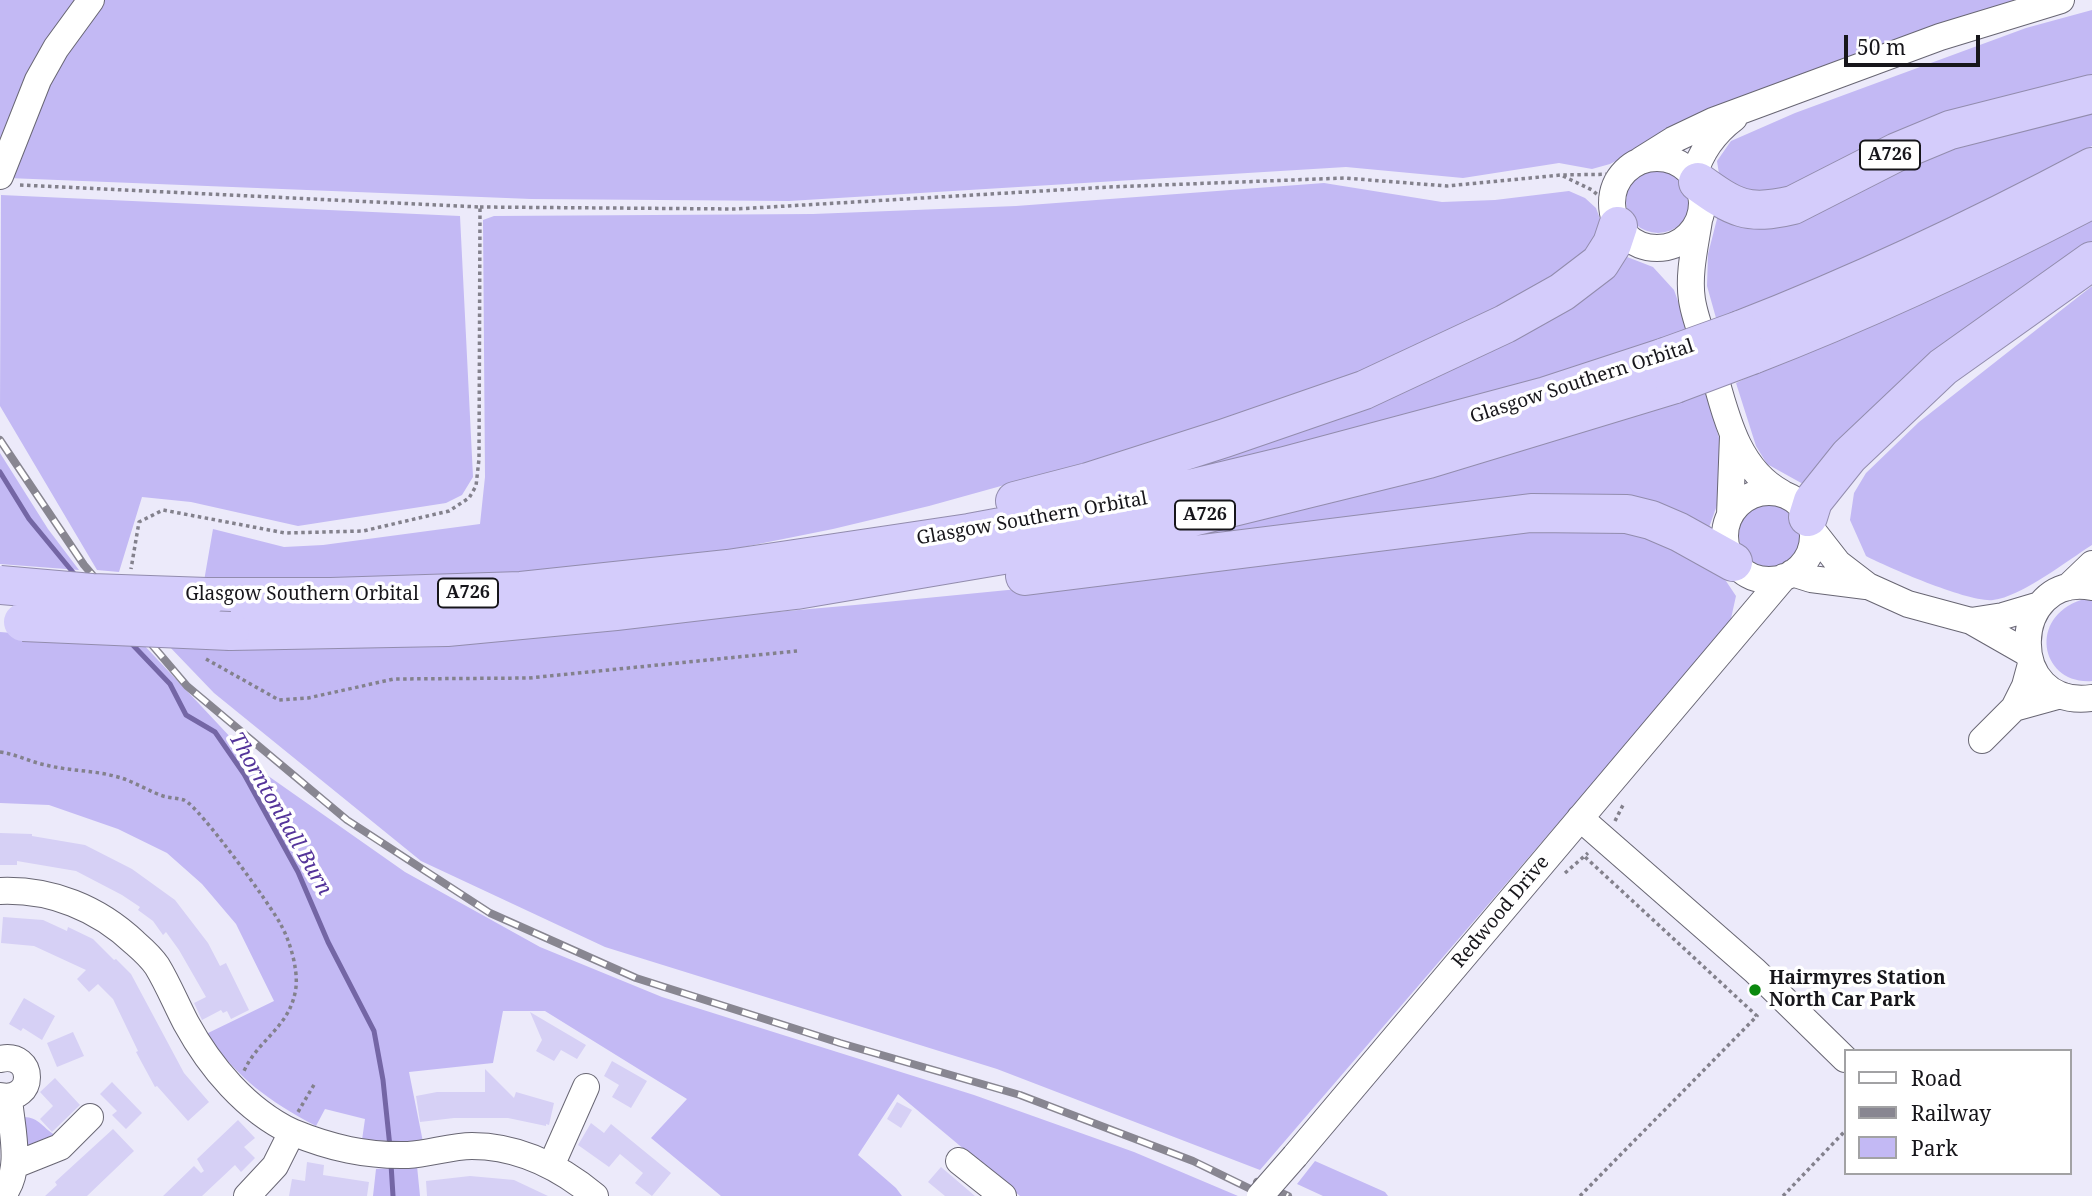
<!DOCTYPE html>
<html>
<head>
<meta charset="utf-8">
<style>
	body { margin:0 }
	#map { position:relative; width:2092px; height:1196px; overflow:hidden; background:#eceafa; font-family:"Noto Serif",serif }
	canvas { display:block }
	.legend { position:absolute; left:1844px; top:1049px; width:228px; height:126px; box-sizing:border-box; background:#fff; border:2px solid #a2a2a4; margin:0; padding:9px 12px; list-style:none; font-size:21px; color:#17161b }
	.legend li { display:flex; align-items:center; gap:14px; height:35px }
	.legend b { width:35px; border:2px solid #a2a2a4 }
	.scale { position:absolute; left:1844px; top:35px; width:136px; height:32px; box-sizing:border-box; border:4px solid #17161b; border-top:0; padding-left:9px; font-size:21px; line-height:24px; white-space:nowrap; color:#17161b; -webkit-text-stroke:5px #fff; paint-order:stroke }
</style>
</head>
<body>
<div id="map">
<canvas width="2092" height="1196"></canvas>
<ul class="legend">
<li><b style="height:9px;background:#fff"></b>Road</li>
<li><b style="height:9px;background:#888691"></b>Railway</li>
<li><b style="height:19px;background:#c3b9f4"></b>Park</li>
</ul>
<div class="scale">50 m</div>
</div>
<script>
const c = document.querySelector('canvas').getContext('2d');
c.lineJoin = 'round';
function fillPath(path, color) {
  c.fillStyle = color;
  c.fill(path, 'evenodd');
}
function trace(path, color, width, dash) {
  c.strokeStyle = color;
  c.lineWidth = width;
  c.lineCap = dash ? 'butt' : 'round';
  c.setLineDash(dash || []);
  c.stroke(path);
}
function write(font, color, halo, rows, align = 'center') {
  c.font = font + ' "Noto Serif",serif';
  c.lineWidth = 7;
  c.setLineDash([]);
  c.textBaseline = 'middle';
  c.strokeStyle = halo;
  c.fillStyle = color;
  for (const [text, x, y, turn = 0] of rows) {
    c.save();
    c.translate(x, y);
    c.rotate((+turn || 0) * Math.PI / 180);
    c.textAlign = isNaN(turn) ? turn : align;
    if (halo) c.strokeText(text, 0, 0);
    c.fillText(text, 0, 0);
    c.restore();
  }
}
fillPath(new Path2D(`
	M0,0H81L0,152Z
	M101,0H2017L1647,145L1610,164L1592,169L1559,163L1463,178L1346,167L789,201L531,199L8,178L42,87Z
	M2092,10V78L1795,195L1744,197L1719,174L1717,161L1731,141L1795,113L2026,28Z
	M2092,102V146L2001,197L1788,292L1716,318L1707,286L1708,254L1718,215L1913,153Z
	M1626 201a32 32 0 1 1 64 0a32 32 0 1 1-64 0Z
	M1324,183L1442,202L1495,200L1569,191L1585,198L1596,208L1605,232L1594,256L1408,355L1145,446L929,506L833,529L704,555L338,589L204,581L213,529L284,547L323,545L480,524L485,477L483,220L494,216L813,214L1016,206Z
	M1,195L460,216L473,477L462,495L446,503L298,526L191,502L142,497L119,572L97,570L0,406Z
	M2092,214V250L1803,484L1767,464L1756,446L1736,383Z
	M1622,255L1653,267L1674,290L1688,329L1546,379L1228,464L1052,500L1247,439Z
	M2092,286V545C2068,560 2021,597 1993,600C1970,603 1889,568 1866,556L1850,520L1854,493L1866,473L1919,422Z
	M1706,393L1724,455L1720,497L1707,533L1653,514L1063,558L1532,446Z
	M0,453L48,529L79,570L0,564Z
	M1739 535a32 32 0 1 1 64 0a32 32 0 1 1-64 0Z
	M1500,529L1644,531L1720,572L1736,596L1730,623L1260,1170L997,1069L605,947L421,861L214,693L166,643H424L855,605L1171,574Z
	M2081,600H2092V681C2041,685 2027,618 2081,600Z
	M0,632L142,643L264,773L405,872L540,947L662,997L974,1095L1134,1152L1238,1196H1020L898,1094L858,1155L896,1188L902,1196H721L651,1138L687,1099L545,1011H503L493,1063L409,1072L423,1142L362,1140L365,1119L325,1109L316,1126C267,1100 239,1079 206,1034L274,1001L236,924L202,884L167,853L118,829L49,805L0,803Z
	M88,1103L91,1106L55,1143L24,1151L22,1117C39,1116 43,1129 57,1136Z
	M1315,1161L1385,1192L1388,1196H1323L1297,1184Z
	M417,1166L420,1196H373L376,1169Z`), '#c3b9f4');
trace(new Path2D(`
	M0,472L29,519L76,576
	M129,641L170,684L186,715L215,732L244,774L298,872L328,942L374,1031L383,1080L390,1147
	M391,1164L393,1196`), '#7466a5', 5);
fillPath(new Path2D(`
	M0,833L32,834V836L85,845L132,869L175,900L208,943L220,966L226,963L249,1010L231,1019L227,1011L223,1013L221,1010L202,1020L194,1003L206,997L179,950L166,932L163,935L153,921L138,910L140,907L122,895L76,871L17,861V865H0Z
	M3,917L43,920L67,931L68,927L93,939L114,960L116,959L131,974L184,1073L209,1102L188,1121L157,1086L155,1087L136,1052L138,1051L113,999L98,984L89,992L77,979L86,970L34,946L1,943Z
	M24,998L55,1016L42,1040L23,1028L21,1031L9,1024Z
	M530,1012L586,1045L577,1059L561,1050L554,1061L536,1051L542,1040Z
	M73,1032L84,1056L57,1067L47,1043Z
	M612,1061L647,1081L631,1108L612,1097L619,1085L604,1076Z
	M485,1069L514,1098L516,1092L554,1103L549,1125L546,1124V1126L508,1118H454L420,1122L416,1096L437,1092H485Z
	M55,1078L80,1105L52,1132L40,1119L53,1106L40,1092Z
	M112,1082L142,1113L126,1129L112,1115L117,1111L100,1094Z
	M897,1102L912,1110L901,1128L887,1119Z
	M238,1120L255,1138L244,1147L255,1158L241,1172L235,1165L202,1196H163L194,1166L201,1173L204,1171L197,1159Z
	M591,1123L604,1133L611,1124L671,1173L652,1196L635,1183L643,1173L620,1154L609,1167L578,1145Z
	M113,1129L134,1151L87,1196H45L57,1185L55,1182Z
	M307,1162L324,1165L323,1175L369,1182L367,1196H289L292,1179L305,1181Z
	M941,1167L975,1196H945L928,1182Z
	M470,1176L514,1180L548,1196H427L426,1181Z`), '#d6d0f5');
const minor = new Path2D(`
	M1612 203a45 45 0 1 1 90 0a45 45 0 1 1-90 0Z
	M1641,160L1673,140L1713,121L1940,37L2061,0
	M1694,175C1701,151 1714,133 1734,118
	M0,176L38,80L56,48L91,0
	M1699,220C1695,246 1688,275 1692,300C1695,319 1703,338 1709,356C1724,405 1733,467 1782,493
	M1725 536a44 44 0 1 1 88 0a44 44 0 1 1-88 0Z
	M1730,515L1733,436
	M1813,531L1838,563L1868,586L1908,604L1971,621L2027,653
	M1792,573L1811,579L1866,586
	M2068,587L2092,564
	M2092,587C2009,572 2004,710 2092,698
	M1971,621L2003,616L2040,605
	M2031,664L2025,686L2014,708L2061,695
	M1982,740L2014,708
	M1580,818L1755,971L1845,1059
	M0,891C51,889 98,908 135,943C143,950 151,957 157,966C168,984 176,1004 186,1023C210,1067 246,1110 292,1132
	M0,1059C36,1051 36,1103 0,1096
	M1295,1156L1784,577
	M959,1161L1003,1196
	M15,1165L60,1147L90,1117
	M551,1166L586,1087
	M2,1196C24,1170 11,1128 9,1098
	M247,1196L275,1166L292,1132C331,1148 366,1156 408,1155C429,1154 451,1146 472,1146C518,1146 560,1167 595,1196`);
const highway = new Path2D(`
	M1698,182C1734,208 1747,216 1793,205L1897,152L1950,130L2092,94
	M1740,330C1861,283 1977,228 2092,167
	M1752,355C1871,309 1979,258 2092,199
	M1015,501L1088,482L1225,438L1364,390L1505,324L1562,292L1600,263L1612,244L1618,226
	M1808,517L1813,501L1849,456L1943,367L2092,261
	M1025,576L1531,513L1627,514L1651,520L1679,532L1733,562
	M207,597H331L521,591L728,569L969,533L1136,502L1281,467L1546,396L1665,357
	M230,631L447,627L616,611L796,590L1115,536L1428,459L1675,384`);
trace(minor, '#686673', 28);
trace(highway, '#928cad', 40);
trace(new Path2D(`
	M1563,176L1592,190L1607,203
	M20,185L480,207L479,459L476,486L469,498L449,511L363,531L285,533L163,510L139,522L131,569
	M480,207L736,209L1109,187L1344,178L1447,186L1561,175L1622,174
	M206,659L279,700L308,698L394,679L529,678L797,651
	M0,752C16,754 30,762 46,765C68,771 92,770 114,776C132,780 146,790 163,796C170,798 177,798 184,800C199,806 272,907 281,925C290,941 298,969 296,987C291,1027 259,1038 244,1071
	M1615,821L1624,803
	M1565,873L1588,853
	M298,1112L315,1083
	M1580,1196L1757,1016L1584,856
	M1783,1196L1845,1131`), '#83818c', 3.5, [3.5, 3.5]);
trace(minor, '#fff', 26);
trace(highway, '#d4ccfb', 38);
const rail = new Path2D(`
	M0,440L84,565L187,686L347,820L490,913L636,978L840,1043L1020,1095L1193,1161L1265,1196
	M1257,1182L1288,1196`);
trace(rail, '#888691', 8);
trace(rail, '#fff', 5, [16]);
const minorBridge = new Path2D(`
	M1260,1196L1295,1156`);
const highwayBridge = new Path2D(`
	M1665,357L1740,330
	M1675,384L1752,355
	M0,585L92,593L207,597
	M23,622L230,631`);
trace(minorBridge, '#686673', 28, []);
trace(highwayBridge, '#928cad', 40, []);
trace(minorBridge, '#fff', 26);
trace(highwayBridge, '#d4ccfb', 38);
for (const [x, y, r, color] of [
	[1755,990,7,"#0a880e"]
]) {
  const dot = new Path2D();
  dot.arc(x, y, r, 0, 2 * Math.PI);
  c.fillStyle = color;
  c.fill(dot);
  trace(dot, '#fff', 2.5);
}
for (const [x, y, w] of [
	[1890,155,60],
	[1205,515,60],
	[468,593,60]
]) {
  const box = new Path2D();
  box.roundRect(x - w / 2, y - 14.5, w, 29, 5);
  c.fillStyle = '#fff';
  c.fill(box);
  trace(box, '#17161b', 2);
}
write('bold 18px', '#17161b', null, [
	["A726",1890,155],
	["A726",1205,515],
	["A726",468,593]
]);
write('19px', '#17161b', '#fff', [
	["Glasgow Southern Orbital",1582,382,-18],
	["Glasgow Southern Orbital",1032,519,-10],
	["Glasgow Southern Orbital",302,595],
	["Redwood Drive",1501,912,-50]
]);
write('bold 19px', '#17161b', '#fff', [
	["Hairmyres Station",1769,979],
	["North Car Park",1769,1001]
], 'left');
write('italic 21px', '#54349a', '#fff', [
	["Thorntonhall Burn",280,814,60]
]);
</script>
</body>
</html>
